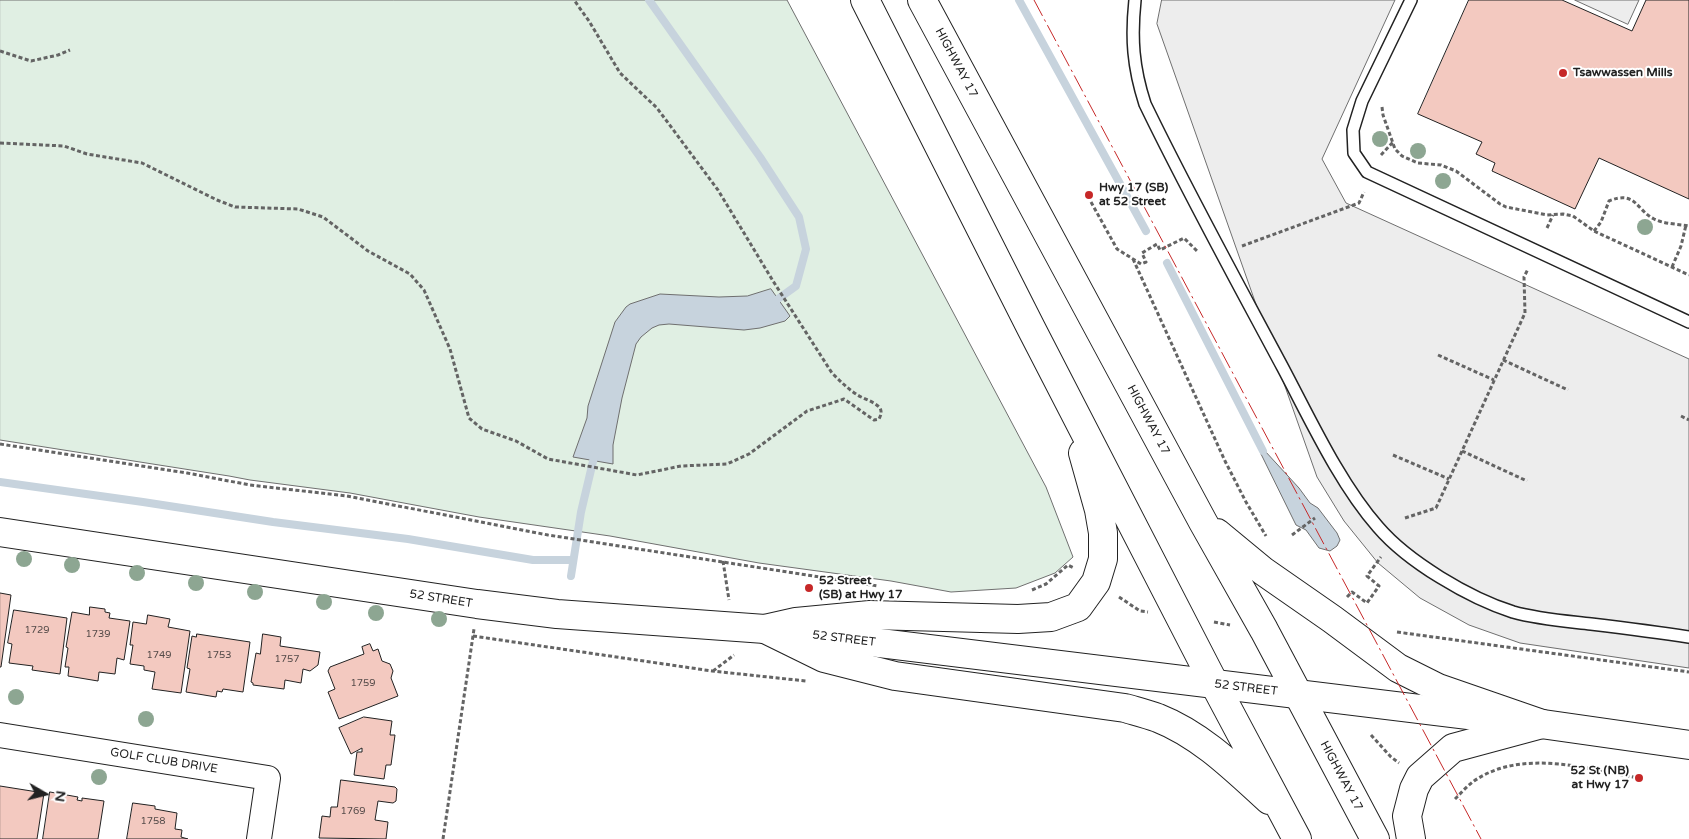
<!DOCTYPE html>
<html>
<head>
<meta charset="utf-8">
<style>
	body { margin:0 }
	#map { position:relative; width:1689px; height:839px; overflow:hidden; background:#fff; font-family:"Varela Round",sans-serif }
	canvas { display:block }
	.north { position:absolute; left:20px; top:769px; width:50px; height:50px; -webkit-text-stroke:4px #fff; paint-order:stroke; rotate:98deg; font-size:14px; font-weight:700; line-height:20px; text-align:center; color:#222 }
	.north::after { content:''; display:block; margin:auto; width:18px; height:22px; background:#222; clip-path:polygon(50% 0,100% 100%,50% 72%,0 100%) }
</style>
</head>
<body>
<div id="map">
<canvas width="1689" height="839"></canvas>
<div class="north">N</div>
</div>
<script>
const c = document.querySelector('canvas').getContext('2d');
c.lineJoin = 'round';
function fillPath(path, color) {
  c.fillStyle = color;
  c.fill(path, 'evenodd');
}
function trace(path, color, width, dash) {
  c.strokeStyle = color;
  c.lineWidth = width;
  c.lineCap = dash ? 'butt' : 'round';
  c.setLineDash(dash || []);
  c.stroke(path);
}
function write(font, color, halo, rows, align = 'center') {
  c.font = font + ' "Varela Round",sans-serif';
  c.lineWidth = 4;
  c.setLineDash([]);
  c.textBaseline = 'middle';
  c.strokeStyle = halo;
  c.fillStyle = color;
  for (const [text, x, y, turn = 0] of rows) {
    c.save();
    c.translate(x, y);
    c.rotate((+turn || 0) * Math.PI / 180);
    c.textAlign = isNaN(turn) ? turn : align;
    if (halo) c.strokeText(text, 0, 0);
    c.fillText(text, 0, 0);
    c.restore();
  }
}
const green = new Path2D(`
	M0,0H787L1046,487L1073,557L1055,573L1016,588L951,592L891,581L759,563L610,536L479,517L350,493L250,480L229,476L0,440Z`);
fillPath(green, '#e0efe3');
trace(green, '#6f6f6f', 1);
const parking = new Path2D(`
	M1162,0H1395L1322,159L1346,203L1689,359V668L1520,643L1469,625L1420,598L1378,563L1344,521L1317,477L1157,24Z
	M1575,0H1639L1628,24Z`);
fillPath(parking, '#ededed');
trace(parking, '#6f6f6f', 1);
const water = new Path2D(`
	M771,289L790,316L785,321L760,328L744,330L669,324L659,325L652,328L641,337L636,344L622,398L613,445V464L573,457L587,418L588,406L615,322L626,307L630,304L660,294L719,297L747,296Z
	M1265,451L1299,488L1310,503L1318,508L1337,533L1340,540L1337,546L1330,551L1319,548L1306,530L1296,525L1261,454Z`);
fillPath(water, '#c7d3dd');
trace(water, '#6f6f6f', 1);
trace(new Path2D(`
	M649,0L760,157L799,217L806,249L796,286L771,304
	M1019,0L1146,231
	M1167,263L1263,451
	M0,482L143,502L273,522L408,539L533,560H573
	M571,576L581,512L595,453`), '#c7d3dd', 8);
const building = new Path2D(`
	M1469,0H1562L1632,31L1646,0H1689V199L1599,158L1575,209L1492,171L1495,163L1476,154L1482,142L1418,114Z
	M0,593L11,595L1,667H0Z
	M90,607L105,609V612L110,613L109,618L130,621L124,660L117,658L115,674L99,672L98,681L68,676L69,667H65L68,648L66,647L72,612L89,615Z
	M14,610L67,618L60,674L32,670L33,666L9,663L12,644L8,643Z
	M148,615L170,619L168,627L190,631L181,693L152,689L155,672L144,670V666L130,664L133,645H130L133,622L146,624Z
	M197,634L250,642L243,692L223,689L222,692L217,691L216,697L186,692L190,669L187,668L192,636L196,637Z
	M263,634L281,637L280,646L320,652L318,665L310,671L303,669L301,683L285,680L284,689L253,685V683L251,682L256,653L260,654Z
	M370,644L373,651L378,649L382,661L390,664L393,671L391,678L398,696L339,719L328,692L335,689L328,671L330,667L364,654L362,647Z
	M364,717L392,721L390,735H395L391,765H386L384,779L354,775L357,752H362V748L351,754L339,728Z
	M341,780L395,787L397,789L396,801L393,803L378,801L375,820L388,822L386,839L319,838L322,816L330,817L331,807H337Z
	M0,786L44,793L37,839H0Z
	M50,792L78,797L77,800L82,801V798L104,801L98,839H43Z
	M133,803L155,806V809L177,813L175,829L182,830L181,837L188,839H127Z`);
fillPath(building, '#f3c9c0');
trace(building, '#222', 1);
const service = new Path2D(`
	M1135,0C1131,38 1133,67 1145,104C1188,193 1236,280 1283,368C1310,419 1340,484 1378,527C1408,562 1469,598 1513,612C1538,619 1565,621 1591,624C1624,628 1656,632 1689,637
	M1411,0L1362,101L1353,130L1354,153L1367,172L1689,322`);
const minor = new Path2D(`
	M0,735L268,778L259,839`);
const tertiary = new Path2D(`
	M0,532L477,604L557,614L765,629L1542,724L1689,745`);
const trunk = new Path2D(`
	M865,0L1031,328L1215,685L1297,839
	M922,0L1203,522L1264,630L1375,839
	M1217,533L1263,571L1332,619L1398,668L1438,688L1542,724
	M765,629L824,658L895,676L1125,708C1135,711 1147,714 1158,718C1201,735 1235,769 1269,800
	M765,629L796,622L870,615L1018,619L1051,617L1078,607L1096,582L1103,559V533L1099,510L1083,453
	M1411,839L1407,816L1414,789L1420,777L1453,748L1542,724`);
trace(service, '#222', 14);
trace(minor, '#222', 26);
trace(tertiary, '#222', 30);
trace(trunk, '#222', 30);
trace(new Path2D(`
	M0,51L31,61L58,55L70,50
	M1382,107L1383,115L1395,149L1402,156L1418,163L1441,165L1456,171L1500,204L1506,207L1547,215L1563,214L1573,216L1594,231L1689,275
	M0,143L64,146L87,154L142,163L217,200L235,207L298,209L323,217L368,251L410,274L424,290L450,349L469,418L482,429L516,441L548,459L637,475L681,466L727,464L749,454L807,411L844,399L874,420L879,419C881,415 882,412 880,408C874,401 863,399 856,394C847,388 840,381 832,373L773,281L718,190L657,108L620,73L589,21L574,0
	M1381,155L1393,142
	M1091,202L1117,249L1141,264L1146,262L1142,253L1157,244L1160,250L1184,238L1198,252
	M1547,228L1553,215
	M1594,231L1601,222L1609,201C1636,190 1636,210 1654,219C1664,224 1678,224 1689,226
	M1242,246L1359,203L1364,192
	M1133,259L1225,461L1246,502L1266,536
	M1672,267L1681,246L1686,225
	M1438,355L1494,380
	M1503,360L1568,390
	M1681,416L1689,420
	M0,444L187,473L250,485L347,496L548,535L878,586
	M1462,451L1527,481
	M1393,455L1449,479
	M1405,518L1436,508L1525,313L1524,277L1528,269
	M1292,535L1315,518
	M723,561L729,600
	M1032,590L1046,584L1068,565L1074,568
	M1119,597L1140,611L1148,612
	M1347,597L1352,592L1367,603L1379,586L1367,576L1381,557
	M1214,622L1230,625
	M1397,632L1689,672
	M473,636L712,671L806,681
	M713,671L734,655
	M1371,735L1391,757L1399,763
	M1455,799C1461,793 1467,786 1474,781C1522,748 1587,769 1639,778
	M443,839L474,629`), '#646464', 3, [4, 2.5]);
trace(service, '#fff', 11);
trace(minor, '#fff', 24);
trace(tertiary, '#fff', 28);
trace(trunk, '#fff', 28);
trace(new Path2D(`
	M1034,0L1481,839`), '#c62828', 1, [18, 4, 2.5, 4]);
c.fillStyle = '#8da692';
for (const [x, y] of [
	[1380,139],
	[1418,151],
	[1443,181],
	[1645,227],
	[24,559],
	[72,565],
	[137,573],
	[196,583],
	[255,592],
	[324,602],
	[376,613],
	[439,619],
	[16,697],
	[146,719],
	[99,777]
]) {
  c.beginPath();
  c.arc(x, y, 8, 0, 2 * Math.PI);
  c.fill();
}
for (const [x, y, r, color] of [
	[1563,73,5,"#c62828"],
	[1089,195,5,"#c62828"],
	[809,588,5,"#c62828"],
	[1639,778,5,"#c62828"]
]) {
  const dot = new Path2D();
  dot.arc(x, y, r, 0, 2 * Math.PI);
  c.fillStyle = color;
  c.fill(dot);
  trace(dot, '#fff', 2);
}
write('10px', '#564c4a', null, [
	["1729",37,630],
	["1739",98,634],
	["1749",159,655],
	["1753",219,655],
	["1757",287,659],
	["1759",363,683],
	["1769",353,811],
	["1758",153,821]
]);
write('12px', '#222', '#fff', [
	["HIGHWAY 17",956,63,62],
	["HIGHWAY 17",1148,420,62],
	["52 STREET",441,599,9],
	["52 STREET",844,639,7],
	["52 STREET",1246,688,7],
	["GOLF CLUB DRIVE",164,761,9],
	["HIGHWAY 17",1341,776,62]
]);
write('bold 12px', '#222', '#fff', [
	["Tsawwassen Mills",1573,73],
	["Hwy 17 (SB)",1099,188],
	["at 52 Street",1099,202],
	["52 Street",819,581],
	["(SB) at Hwy 17",819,595],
	["52 St (NB)",1629,771,"right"],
	["at Hwy 17",1629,785,"right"]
], 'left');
</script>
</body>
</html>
